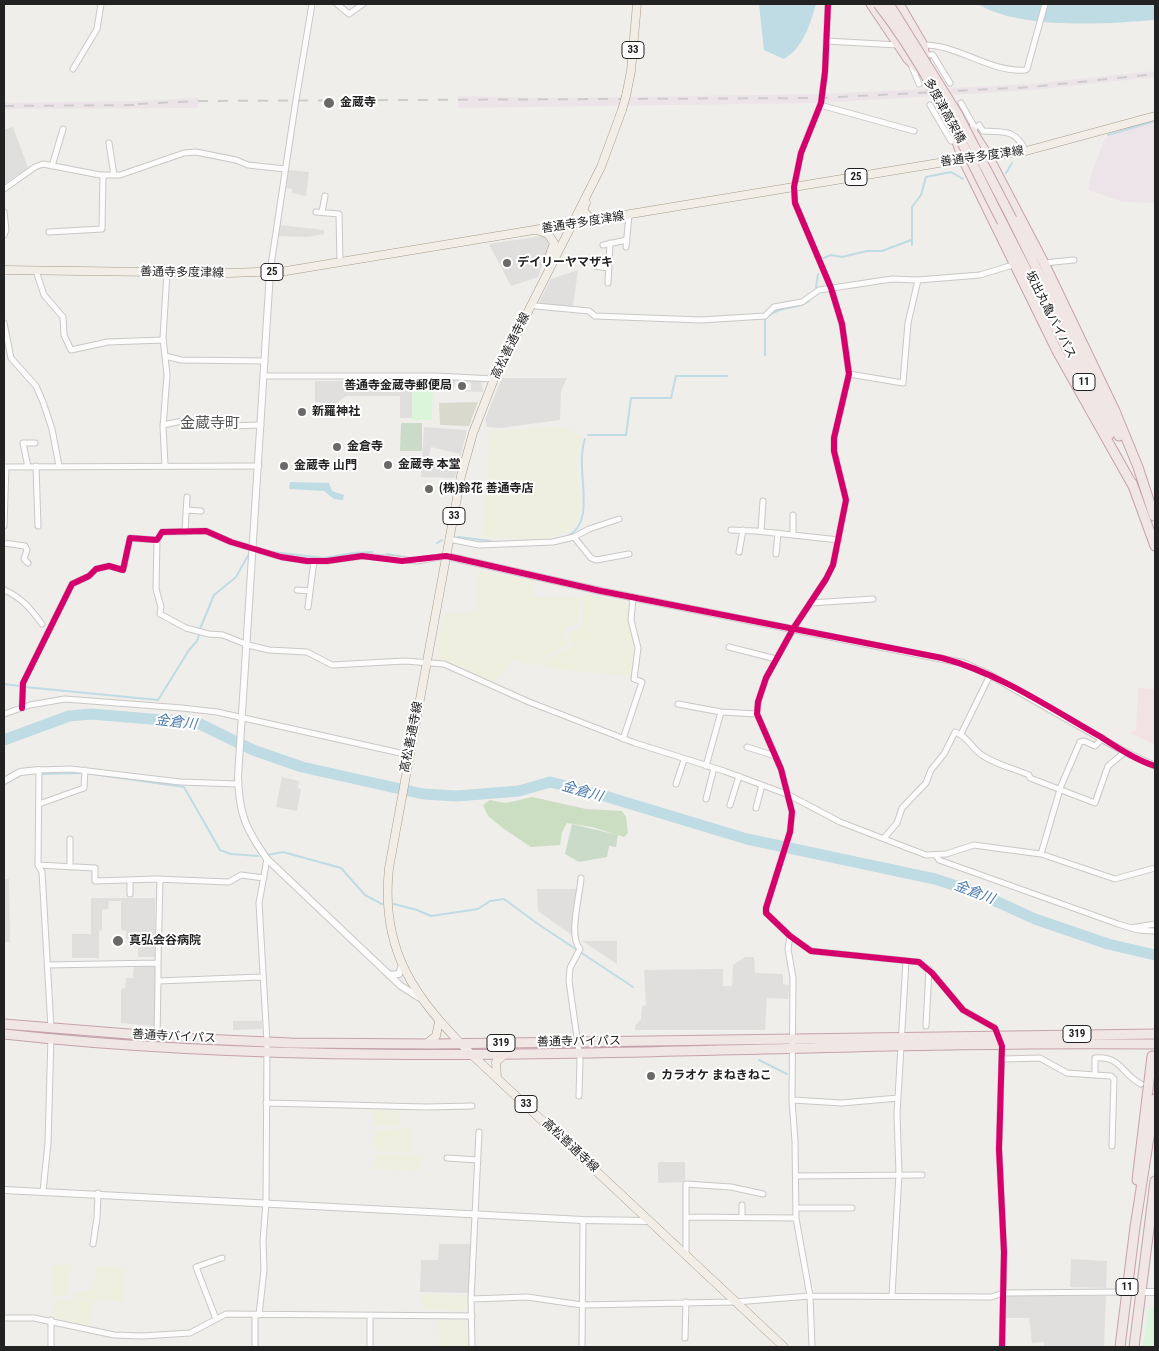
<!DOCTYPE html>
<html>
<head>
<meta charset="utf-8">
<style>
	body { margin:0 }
	#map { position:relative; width:1159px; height:1351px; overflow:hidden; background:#f0eeeb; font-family:"Roboto Condensed",sans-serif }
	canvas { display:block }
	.frame { position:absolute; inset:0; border:5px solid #222; pointer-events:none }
</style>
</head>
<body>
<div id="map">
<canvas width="1159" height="1351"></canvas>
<div class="frame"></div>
</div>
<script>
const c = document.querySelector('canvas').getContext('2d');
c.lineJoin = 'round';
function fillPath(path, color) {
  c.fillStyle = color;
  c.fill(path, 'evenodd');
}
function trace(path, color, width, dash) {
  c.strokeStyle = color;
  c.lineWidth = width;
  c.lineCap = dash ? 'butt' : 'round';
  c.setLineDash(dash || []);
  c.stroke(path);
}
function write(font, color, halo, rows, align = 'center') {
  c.font = font + ' "Roboto Condensed","Noto Sans JP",sans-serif';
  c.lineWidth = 4;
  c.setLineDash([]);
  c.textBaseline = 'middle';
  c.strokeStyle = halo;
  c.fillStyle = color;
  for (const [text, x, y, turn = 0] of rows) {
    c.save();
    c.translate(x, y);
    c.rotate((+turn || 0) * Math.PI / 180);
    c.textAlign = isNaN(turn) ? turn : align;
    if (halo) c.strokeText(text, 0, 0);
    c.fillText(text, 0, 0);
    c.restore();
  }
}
fillPath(new Path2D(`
	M1138,688L1155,689V745L1129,732L1136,730Z`), '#f1e3e1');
fillPath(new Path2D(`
	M1155,71V77L1032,90L821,103L458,108V96L557,98L822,94L1030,84Z
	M199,98L198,108L4,109V103L138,101Z
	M1155,119V203L1123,202L1088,190L1091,175L1104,140L1108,137L1106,133Z`), '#ede4e9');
fillPath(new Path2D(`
	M13,127L28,168L4,184V130Z`), '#dededc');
fillPath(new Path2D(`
	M478,402L469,426L440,425L439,403Z`), '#d9d9cd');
fillPath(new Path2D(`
	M550,427L567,428L582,436L576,463L581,506L578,521L569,531L548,538L530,540L482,537L489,445L488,432Z
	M478,571L535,581L533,597L581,598L578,623L563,629V637L569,643L544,658L543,665L527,664L514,659L492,683L437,659L443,615L477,611Z
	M584,593L630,603L628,618L632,635L633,653L630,676L546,668V660L574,645L567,635L582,625Z
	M399,1110V1125L374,1126V1111Z
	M413,1128L414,1153L375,1151L373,1131Z
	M375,1154L421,1156L420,1170L374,1169Z
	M52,1265H71L67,1296H53Z
	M95,1266L125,1268L124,1302L73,1298V1292L94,1290Z
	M421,1294L468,1296L469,1304L465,1311L422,1309Z
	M55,1300H93L91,1327L53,1318Z
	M466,1320L467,1347H439L438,1321Z`), '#efefdf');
fillPath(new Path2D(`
	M532,797L586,809L622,811L626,817L628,833L624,837L592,827L567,823L562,832L560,845L531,847L504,829L488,816L483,805L490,800L506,803Z`), '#cbdec1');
fillPath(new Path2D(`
	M401,423H422V451H400Z
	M572,824L618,835L616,847L609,846L607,857L579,862L565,854Z`), '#cadbca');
fillPath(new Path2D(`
	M412,381H433L432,420H412Z
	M1155,1304V1347H1143L1148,1311Z`), '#daf5da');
fillPath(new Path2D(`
	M288,170L309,172L306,196L292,193V189L286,188Z
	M280,225L324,230V234L308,237L278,236Z
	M542,236L548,240L549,247L538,277L511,286L489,244Z
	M578,270L573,306L542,305L539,302L551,279Z
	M502,378H567L561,391L560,420L500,428L487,427L485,419Z
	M451,379L481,380L483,390L482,392L450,391ZM456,380L471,383V390L453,391Z
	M315,381H412V418H400V396H346L327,410L321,409V402H315Z
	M424,427L467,430L455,478L421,477ZM431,447L460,454L456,468L428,461Z
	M282,777L299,781L298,788L301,789L297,811L276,807Z
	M4,879H9L10,942H4Z
	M537,889H578L573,936L538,911Z
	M91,898H155V957H138V947H131L130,939H126V931L121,930V901H109L108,909L102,910V930L99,931V958H72V934H91Z
	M582,941H617V964Z
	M745,957H754L755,973L783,974V984L789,985L788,999L767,998L765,1030H635V1026L641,1019L642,1006L646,1005L644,970L723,969V986H732L733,965Z
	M156,964L154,1026L121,1023V989L125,988L126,978H133L134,966Z
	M233,1021H262V1029L233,1030Z
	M658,1162H685V1182L658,1183Z
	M439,1244H471L470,1293L420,1292L421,1260H438Z
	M1071,1259L1107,1261L1106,1288L1070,1287Z
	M1037,1292L1070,1296H1106L1104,1347H1044V1342L1032,1343L1029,1318H1004L1003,1297Z`), '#e0dfde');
fillPath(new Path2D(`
	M759,4H816C810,25 803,48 784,59L764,50Z
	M978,4H1155V20C1106,24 1020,30 978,4Z
	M290,482L329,483L332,491L344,495L343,500L334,499L324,491L289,489Z`), '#bfdbe3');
trace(new Path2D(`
	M1108,135L1155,121
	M1006,173L1012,163
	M912,245V207L921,195L926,177L951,172L963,179
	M821,259L831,255L842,257L867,251H882L911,240
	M816,287L818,274
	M770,315C783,305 797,310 809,301
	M765,355V319
	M588,435H626L631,398H671L676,376H727
	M568,536C598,520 574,470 585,439
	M458,537L491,541
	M437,543L442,540
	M273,552L324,558L353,553L372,552
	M387,554L404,557
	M200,629L214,595L236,577L250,552
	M4,684L19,686
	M25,687L158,700L189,650L197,641L199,635
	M42,774L85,773
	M92,774L184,787L220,850L231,854L258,856
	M267,855L283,852L341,868L365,895L382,904
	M394,904L417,910L431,916L478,909L490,901L504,899L538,924L633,987
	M759,1060L787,1074`), '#bfdbe3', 2);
trace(new Path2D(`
	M4,740L69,716L91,714L198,723L253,750L302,767L423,794L457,796L519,791L550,782L598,794L747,839L935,879L978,893L1035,919L1108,944L1155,955`), '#bfdbe3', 11);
const minor = new Path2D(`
	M337,4L349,14L363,4
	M828,4L825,72L821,103L801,153L794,187L795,203L831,288L842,324L849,374L834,438V451L846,500L833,565L826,579L793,629L766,678L758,702L757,714L781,769L792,812L790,832L766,908V913L790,936L811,951L919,962L932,973L963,1010L995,1028L1002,1046L999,1149L1004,1252L1002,1347
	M826,41L898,45
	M921,45C956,43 990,73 1025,70L1027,69L1045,4
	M923,54L933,55L950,83
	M910,62L919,84
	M73,69L97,29L101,4
	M961,103L975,128L972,133
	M820,105L914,131
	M930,105L951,141H958
	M979,125L983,131C1005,133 1014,128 1026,151
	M109,143L114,175
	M52,166L63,129
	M4,189L35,167L43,164L100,175H120L184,153L196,152L236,160L248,165L285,169
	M4,212L6,230L4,235
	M316,212L339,214L340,262
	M322,212L325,196
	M49,232L102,229L103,175
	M603,245L627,240
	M626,247L629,215
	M1044,263L1074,260
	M595,266L609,268
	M36,271L44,295L63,317L64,335L71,350L108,342L163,340
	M270,272L295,106L312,4
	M608,283L610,243
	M536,306L589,311L595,316L701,320L765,316L774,307L802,302L819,290L892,279L918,280L980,275L1016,264
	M4,323L11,358L36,386L43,402L52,429L59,466
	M165,356L181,360L265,361
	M849,374L903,383L908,323L918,280
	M264,376H435L494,379
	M163,425L182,421L227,426L261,425
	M165,465L163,427L167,375L163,338L167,272
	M36,466L38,526
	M4,467L259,466
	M28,467L23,443H35
	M186,510L201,511
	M4,526L6,467
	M731,530L756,531L839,540
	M761,531L763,501
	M185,532L187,497
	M793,535V515
	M574,537L591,558L596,560L629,554
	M449,539L479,545L553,542L574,537L589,529L619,519
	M157,540L156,589L161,607L160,614L186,628L209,634L223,635L248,645L269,650L307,652L332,665L405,661L444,664L529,702L635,743L724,771L789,795L840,822L926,855L946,854L974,845L1003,849L1041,854L1115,879L1155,868
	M4,543L25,546L27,550L24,559L28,563
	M739,552L743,530
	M776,554L778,533
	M4,590C21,597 31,609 42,624
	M297,590L310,591
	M810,603L873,599
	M308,607L314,561
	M729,647L776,659
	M678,704L721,712L757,714
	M22,708L23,683L72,584L89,576L96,569L109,566L123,570L130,538L157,540L162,532L206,531L231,542L281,557L307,561H327L362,556L417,561L446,556
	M4,714L30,705L65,699L182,708L217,712L409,755
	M961,734L990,675
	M623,739L642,682L634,679L638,648L631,620L633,598
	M747,747L775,756
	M706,766L721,712
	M676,784L684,760
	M706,799L714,768
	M39,804L84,788L85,770
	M730,805L739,776
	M756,808L762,785
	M885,837L897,823L902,808L926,783L931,770L944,754L955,732C968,736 973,751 985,757C998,765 1015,769 1029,775L1030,778L1095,803L1108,766L1125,752
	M1041,854L1061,786L1080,742L1084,741L1095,746L1103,738
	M936,855L939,860L1118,924L1138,930L1155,931
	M38,865L95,868V881L156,879L229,882L241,875L264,878
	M70,867V839
	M130,894V880
	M1131,928L1155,924
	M790,936L788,949L793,978L792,1100L795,1141L796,1218L810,1296L812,1347
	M158,963L160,879
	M47,965L158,963V981L261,977
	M926,1026L929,969
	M51,1028L42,872L38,865L39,770L71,769L180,782L238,784
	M157,1037L158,981
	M1003,1059L1040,1058L1067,1073L1095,1075V1058C1122,1056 1121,1074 1141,1084
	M1095,1075L1111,1076L1114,1079L1112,1146
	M579,1096L580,1059L569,981L570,968L580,949C568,936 580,896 581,878
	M792,1100L842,1103L898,1098
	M266,1103L426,1107L472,1106
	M447,1158L478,1160
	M796,1176L922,1175
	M43,1191L48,1143L51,1037
	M796,1208H852
	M686,1217L796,1218
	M742,1217V1205
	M93,1244L97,1218L98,1193
	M686,1255V1184L731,1187L763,1194
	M892,1295L899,1174L897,1114L906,961
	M471,1299L527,1297L582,1305L735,1302L810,1296L991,1297L1003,1293L1126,1292
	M4,1318H34L114,1335L142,1336L190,1333L226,1314L472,1316
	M216,1319L196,1267L222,1258
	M51,1320V1347
	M685,1338L686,1302
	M255,1347V1315H259L264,1270L263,1241L266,1202L267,1042L259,903L267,859
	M370,1347V1316
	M472,1347L471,1299L479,1132
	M582,1347L583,1220`);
const tertiary = new Path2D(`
	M270,272L238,777C239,815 246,829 267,859L401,986L420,998
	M446,556L601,591L963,663L990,675L1125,752L1155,766
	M4,781L20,772L39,770
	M389,975L399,974L402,965
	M4,1190L583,1220L649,1221
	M1126,1292H1155`);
const primary = new Path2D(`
	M626,96L631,71L637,4
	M622,110L601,167L494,379L473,433L461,476L389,868C380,951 415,998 470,1053L784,1347
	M983,157L1026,151L1155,116
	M586,203L583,210L589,217L598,221
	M537,230L548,234L554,243L547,263
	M4,270L229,273L286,271L969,158
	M426,1044L436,1036L439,1022
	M497,1078L496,1062L506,1053`);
const trunk = new Path2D(`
	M871,4L908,59L920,70
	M899,4L923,45L926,66
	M960,126L972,131L988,156L1044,263L1115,411L1138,467L1154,516
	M958,134L957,142L963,159L1057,351L1133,486
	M1012,219L1119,436
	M1002,222L1110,434
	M1132,483L1155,546
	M4,1024L179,1038L291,1043L433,1044L1155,1034
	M4,1034C386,1076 772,1040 1155,1044
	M1137,1180L1152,1056
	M1120,1347L1135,1227L1155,1099
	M1134,1347L1155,1181`);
trace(minor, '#c9c8c7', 7);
trace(tertiary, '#c9c8c7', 8);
trace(primary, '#a79c86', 9);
trace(trunk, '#c5a2ac', 11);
trace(minor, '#fdfcfc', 5);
trace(tertiary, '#fdfcfc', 6);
trace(primary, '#f3ede7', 8);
trace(trunk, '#f0e6e4', 9);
trace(new Path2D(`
	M138,104L198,101L821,98L1032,87L1155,74
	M4,106L143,105`), '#ccc', 2, [10, 10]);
const primaryBridge = new Path2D(`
	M622,110L626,96`);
const trunkBridge = new Path2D(`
	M878,4C929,69 964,148 1002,222
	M889,4L958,115L1012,219`);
trace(primaryBridge, '#a79c86', 9, []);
trace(trunkBridge, '#c5a2ac', 11, []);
trace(primaryBridge, '#f3ede7', 8);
trace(trunkBridge, '#f0e6e4', 9);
trace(new Path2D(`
	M828,4L825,72L821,103L801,153L794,187L795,203L831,288L842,324L849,374L834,438V451L846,500L833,565L826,579L793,629L766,678L758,702L757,714L781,769L792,812L790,832L766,908V913L790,936L811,951L919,962L932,973L963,1010L995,1028L1002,1046L999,1149L1004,1252L1002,1347
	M22,708L23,683L72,584L89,576L96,569L109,566L123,570L130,538L157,540L162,532L206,531L231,542L281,557L307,561H327L362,556L402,561L446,556L456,558L601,591L942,658C999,673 1050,708 1101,737C1118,748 1136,760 1155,766`), '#d6006c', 6);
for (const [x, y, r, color] of [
	[329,103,6,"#6a6968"],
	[507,263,5,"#6a6968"],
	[462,386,5,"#6a6968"],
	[302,412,5,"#6a6968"],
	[337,447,5,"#6a6968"],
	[388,465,5,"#6a6968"],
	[284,466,5,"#6a6968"],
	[429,489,5,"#6a6968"],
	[118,941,6,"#6a6968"],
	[651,1076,5,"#6a6968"]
]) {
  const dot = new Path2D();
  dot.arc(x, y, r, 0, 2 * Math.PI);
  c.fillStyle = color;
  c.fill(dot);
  trace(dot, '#fff', 2);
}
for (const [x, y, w] of [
	[633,50,22],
	[856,177,22],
	[272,272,22],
	[1084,382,22],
	[454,516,22],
	[1077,1034,28],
	[501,1043,28],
	[526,1104,22],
	[1127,1287,22]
]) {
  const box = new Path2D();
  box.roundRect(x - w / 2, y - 8.5, w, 17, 4);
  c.fillStyle = '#fff';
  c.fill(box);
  trace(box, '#222', 1);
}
write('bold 11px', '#222', null, [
	["33",633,50],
	["25",856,177],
	["25",272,272],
	["11",1084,382],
	["33",454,516],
	["319",1077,1034],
	["319",501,1043],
	["33",526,1104],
	["11",1127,1287]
]);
write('bold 12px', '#222', '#fff', [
	["金蔵寺",340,103],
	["デイリーヤマザキ",517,263],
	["善通寺金蔵寺郵便局",452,386,"right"],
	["新羅神社",312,412],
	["金倉寺",347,447],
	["金蔵寺 本堂",398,465],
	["金蔵寺 山門",294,466],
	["(株)鈴花 善通寺店",439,489],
	["真弘会谷病院",129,941],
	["カラオケ まねきねこ",661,1076]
], 'left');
write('12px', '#222', '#fff', [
	["多度津高架橋",944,111,61],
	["善通寺多度津線",982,157,-8],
	["善通寺多度津線",583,223,-9],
	["善通寺多度津線",182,273,1],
	["坂出丸亀バイパス",1050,315,63],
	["高松善通寺線",511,346,-64],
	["高松善通寺線",412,737,-79],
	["善通寺バイパス",174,1037,3],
	["善通寺バイパス",579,1042,-1],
	["高松善通寺線",570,1146,43]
]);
write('italic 14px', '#4a7aab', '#fff', [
	["金倉川",176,723,7],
	["金倉川",582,792,16],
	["金倉川",974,893,21]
]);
write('15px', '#555', '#fff', [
	["金蔵寺町",210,424]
]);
</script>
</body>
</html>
